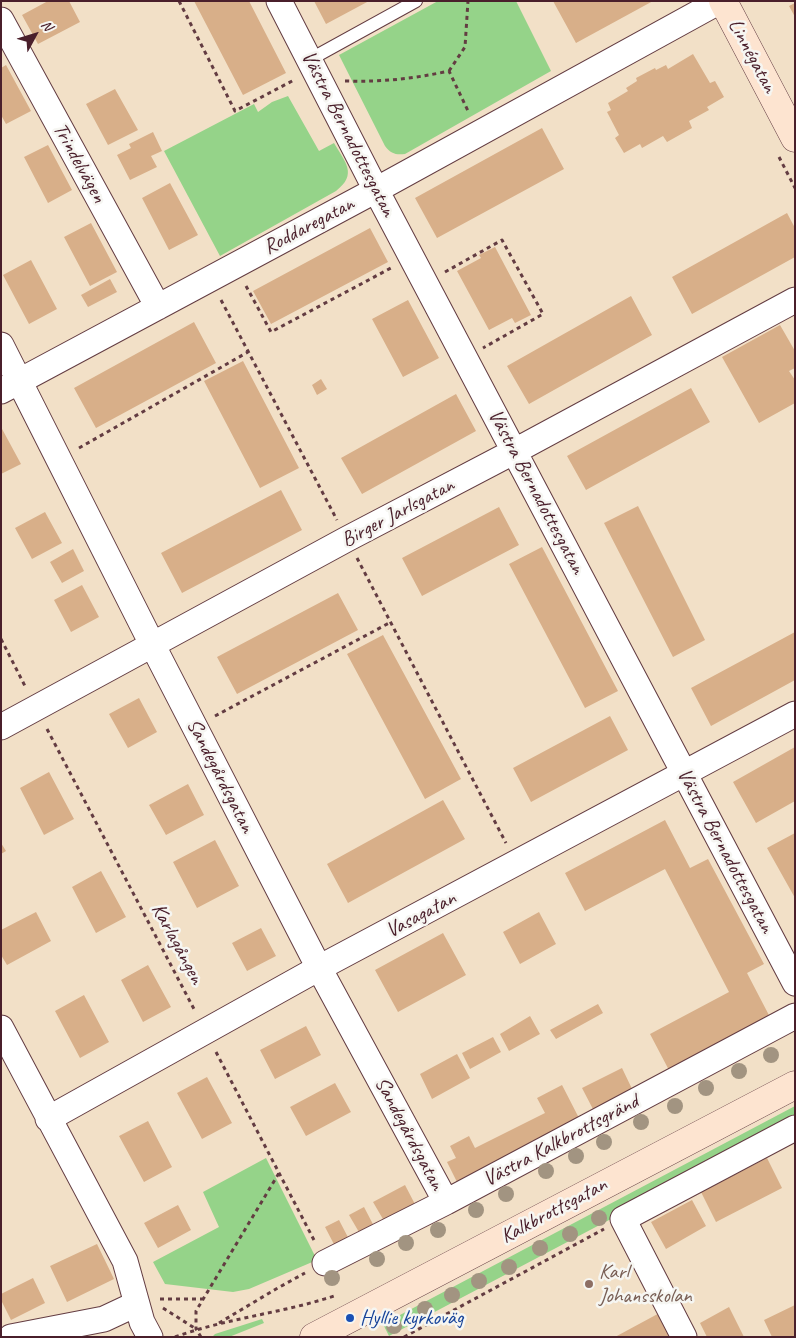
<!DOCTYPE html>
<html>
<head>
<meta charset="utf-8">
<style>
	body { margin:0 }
	#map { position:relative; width:796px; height:1338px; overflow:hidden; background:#f2e0c7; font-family:Caveat,sans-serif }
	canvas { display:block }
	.frame { position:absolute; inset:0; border:2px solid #4a1f2b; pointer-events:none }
	.north { position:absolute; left:10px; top:10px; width:50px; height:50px; -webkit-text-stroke:4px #f6f6f2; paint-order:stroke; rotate:51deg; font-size:14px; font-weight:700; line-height:20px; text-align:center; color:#4a1f2b }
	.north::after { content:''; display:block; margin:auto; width:18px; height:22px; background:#4a1f2b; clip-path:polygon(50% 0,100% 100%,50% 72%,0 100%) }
</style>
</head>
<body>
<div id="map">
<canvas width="796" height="1338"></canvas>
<div class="frame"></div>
<div class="north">N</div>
</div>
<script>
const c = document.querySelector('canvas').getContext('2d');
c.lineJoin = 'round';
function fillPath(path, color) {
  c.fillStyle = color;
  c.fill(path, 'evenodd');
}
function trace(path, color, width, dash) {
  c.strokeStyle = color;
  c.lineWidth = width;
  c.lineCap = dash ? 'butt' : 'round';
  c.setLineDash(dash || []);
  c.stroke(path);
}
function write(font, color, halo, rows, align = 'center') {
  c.font = font + ' Caveat,sans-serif';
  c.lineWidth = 5;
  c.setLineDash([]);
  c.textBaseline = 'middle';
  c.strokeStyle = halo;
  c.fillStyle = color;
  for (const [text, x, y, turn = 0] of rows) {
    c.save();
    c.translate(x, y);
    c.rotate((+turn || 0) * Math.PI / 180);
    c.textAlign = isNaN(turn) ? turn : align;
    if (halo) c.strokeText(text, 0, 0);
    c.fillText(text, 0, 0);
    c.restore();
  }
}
fillPath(new Path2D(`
	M438,1H516L551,71L405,154C396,155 391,154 385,146L339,55Z
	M288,96L319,151L334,143C345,162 358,174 336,191L220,256L164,151L254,104L258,112L272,102Z
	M795,1106V1122L389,1336L383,1324Z
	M266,1158L317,1260L249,1289L233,1292L165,1284L153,1262L219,1227L203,1192Z
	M262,1319L264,1323L229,1337H212L215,1334Z`), '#95d389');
fillPath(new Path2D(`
	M48,1H69L80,22L38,44L22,15Z
	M194,1H249L286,73L243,95Z
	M314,1H369L326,24Z
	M553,1H653L576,43Z
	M795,3V17L789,6Z
	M693,54L710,83L715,81L724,97L707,107L709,110L689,121L692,128L667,142L663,136L642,148L640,144L624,153L615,138L619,135L607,112L611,110L608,103L628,91L626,88L637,81L636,78L655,68L656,70L666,65L668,69Z
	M6,65L31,111L6,124L1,115V68Z
	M115,89L138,130L108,145L86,104Z
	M542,128L564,169L437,238L415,198Z
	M153,132L162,151L151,156L157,167L130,180L117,155L131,148L129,144Z
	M48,145L72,190L48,203L24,157Z
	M170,183L198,235L169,250L142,198Z
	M787,213L795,228V257L692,314L672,277Z
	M91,223L117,272L90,286L64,237Z
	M370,228L388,262L271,324L253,291Z
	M495,247L531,315L515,323L512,318L489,330L457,271L481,258L479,255Z
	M31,260L57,309L29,324L3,275Z
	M110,279L117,292L88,307L81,295Z
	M631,296L652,335L529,404L507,366Z
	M408,300L439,358L403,377L372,319Z
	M194,322L216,363L96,428L74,388Z
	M780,325L795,351V368L789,371L795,380V403L759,423L722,357Z
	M243,361L299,468L260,488L204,381Z
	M321,379L327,389L317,395L312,385Z
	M691,388L710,422L586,490L567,456Z
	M456,394L476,431L362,494L341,458Z
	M1,427L21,464L1,474Z
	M281,490L302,530L182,593L161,553Z
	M638,506L705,640L673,657L604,523Z
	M499,507L519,545L422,596L402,558Z
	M45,512L62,543L32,559L15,528Z
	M542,547L618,691L585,708L509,564Z
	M73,549L84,571L62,583L50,562Z
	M82,585L99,617L71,632L54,600Z
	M338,593L358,630L237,694L217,657Z
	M795,632V680L711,726L691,688Z
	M383,635L461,779L425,799L347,654Z
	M139,698L157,732L128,748L109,714Z
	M610,716L628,750L531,802L513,768Z
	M795,747V801L756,823L733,782Z
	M49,772L74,819L44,835L20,788Z
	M188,784L204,815L166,835L149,805Z
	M443,800L465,839L348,903L327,864Z
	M665,820L690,868L708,859L764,964L747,973L772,1021L671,1074L650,1034L729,992L665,869L585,911L565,873Z
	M795,833V898L767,848Z
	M215,840L239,886L197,908L173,862Z
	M1,843L6,851L1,854Z
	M101,871L126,917L96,933L72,887Z
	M36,912L51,941L7,965L1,955V930Z
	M539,912L556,944L520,964L503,932Z
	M261,928L276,956L247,971L232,943Z
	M443,933L466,975L398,1012L375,970Z
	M148,965L171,1007L143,1022L121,980Z
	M84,995L109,1042L80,1058L55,1011Z
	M598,1004L603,1013L556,1039L550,1030Z
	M530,1016L540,1034L509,1051L500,1034Z
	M306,1026L321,1055L275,1079L260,1050Z
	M493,1037L501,1052L470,1069L462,1053Z
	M457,1054L470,1078L432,1099L420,1074Z
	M622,1068L634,1093L595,1113L582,1088Z
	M207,1077L232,1123L202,1139L177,1093Z
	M335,1083L351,1112L306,1136L290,1107Z
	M562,1085L580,1120L457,1182L447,1162L456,1158L450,1146L469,1136L475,1148L545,1113L537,1098Z
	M148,1121L172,1167L144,1182L119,1136Z
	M767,1158L782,1188L716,1222L701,1192Z
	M405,1185L418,1210L387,1226L373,1202Z
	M692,1200L706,1226L666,1249L651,1222Z
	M178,1205L191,1230L158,1248L144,1223Z
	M364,1207L377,1232L363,1239L349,1215Z
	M339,1220L352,1245L338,1252L325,1227Z
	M97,1244L114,1279L67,1302L50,1266Z
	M33,1278L45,1303L11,1320L1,1300V1294Z
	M795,1305V1337H772L764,1320Z
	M729,1307L744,1337H707L700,1323Z
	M665,1310L679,1337H615Z`), '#d8af89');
const lane = new Path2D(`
	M309,60L416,1`);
const street = new Path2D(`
	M279,1L376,190L795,983
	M1,20L158,307
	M1,345L152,644L319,968L446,1202
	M1,391L376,190L720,1
	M1,727L347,539L515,451L795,300
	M1,1028L125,1261L142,1322L150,1337
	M48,1119L319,968L795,714
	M325,1263L446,1202L795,1016
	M11,1337L104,1319L136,1304
	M684,1337L623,1219L795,1128`);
const secondary = new Path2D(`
	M723,1L795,138
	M314,1337L795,1085`);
trace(lane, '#633c42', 14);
trace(street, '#633c42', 27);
trace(secondary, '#633c42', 29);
trace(new Path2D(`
	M179,1L235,111L294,80
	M449,71L465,47L468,1
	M345,81C383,82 412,79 449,71L469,113
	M779,157L795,188
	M445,272L502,240L543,314L483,348
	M246,286L271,332L391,268
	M221,300L337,520
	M79,448L248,352
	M357,558L506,843
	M1,639L26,688
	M215,716L391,622
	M47,729L195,1011
	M216,1052L315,1242
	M160,1299H203
	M163,1308L196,1329
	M219,1323L276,1289L305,1273
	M175,1337C227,1318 284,1313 337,1295
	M201,1337L196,1329V1311L279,1173
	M404,1337L604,1229`), '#633c42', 3, [4, 4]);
trace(lane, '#fff', 12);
trace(street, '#fff', 25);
trace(secondary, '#fde4d0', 28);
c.fillStyle = '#a29481';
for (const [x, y] of [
	[771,1055],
	[739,1071],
	[706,1088],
	[675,1106],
	[641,1122],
	[604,1142],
	[576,1156],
	[546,1171],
	[506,1194],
	[476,1210],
	[599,1218],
	[438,1230],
	[570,1234],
	[406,1243],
	[540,1248],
	[377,1259],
	[509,1267],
	[332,1278],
	[479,1281],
	[452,1295],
	[425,1309],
	[394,1326]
]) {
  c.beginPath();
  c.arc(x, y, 8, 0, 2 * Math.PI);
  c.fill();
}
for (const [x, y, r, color] of [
	[589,1284,5,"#8d6e63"],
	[350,1318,5,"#1a4fb4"]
]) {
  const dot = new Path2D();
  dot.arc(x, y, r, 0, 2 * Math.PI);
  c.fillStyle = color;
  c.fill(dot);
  trace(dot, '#f6f6f2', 2);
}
write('21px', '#4a1f2b', '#f6f6f2', [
	["Linnégatan",752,56,62],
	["Västra Bernadottesgatan",348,134,63],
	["Trindelvägen",79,163,61],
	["Roddaregatan",309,226,-28],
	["Västra Bernadottesgatan",536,492,62],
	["Birger Jarlsgatan",398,513,-28],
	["Sandegårdsgatan",220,776,63],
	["Västra Bernadottesgatan",725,851,62],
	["Vasagatan",421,915,-28],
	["Karlagången",177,944,62],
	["Sandegårdsgatan",409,1134,62],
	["Västra Kalkbrottsgränd",561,1141,-28],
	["Kalkbrottsgatan",554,1211,-28]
]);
write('21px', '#785e54', '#f6f6f2', [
	["Karl",599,1272],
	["Johansskolan",599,1296]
], 'left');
write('21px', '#164399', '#f6f6f2', [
	["Hyllie kyrkoväg",360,1318]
], 'left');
</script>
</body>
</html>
